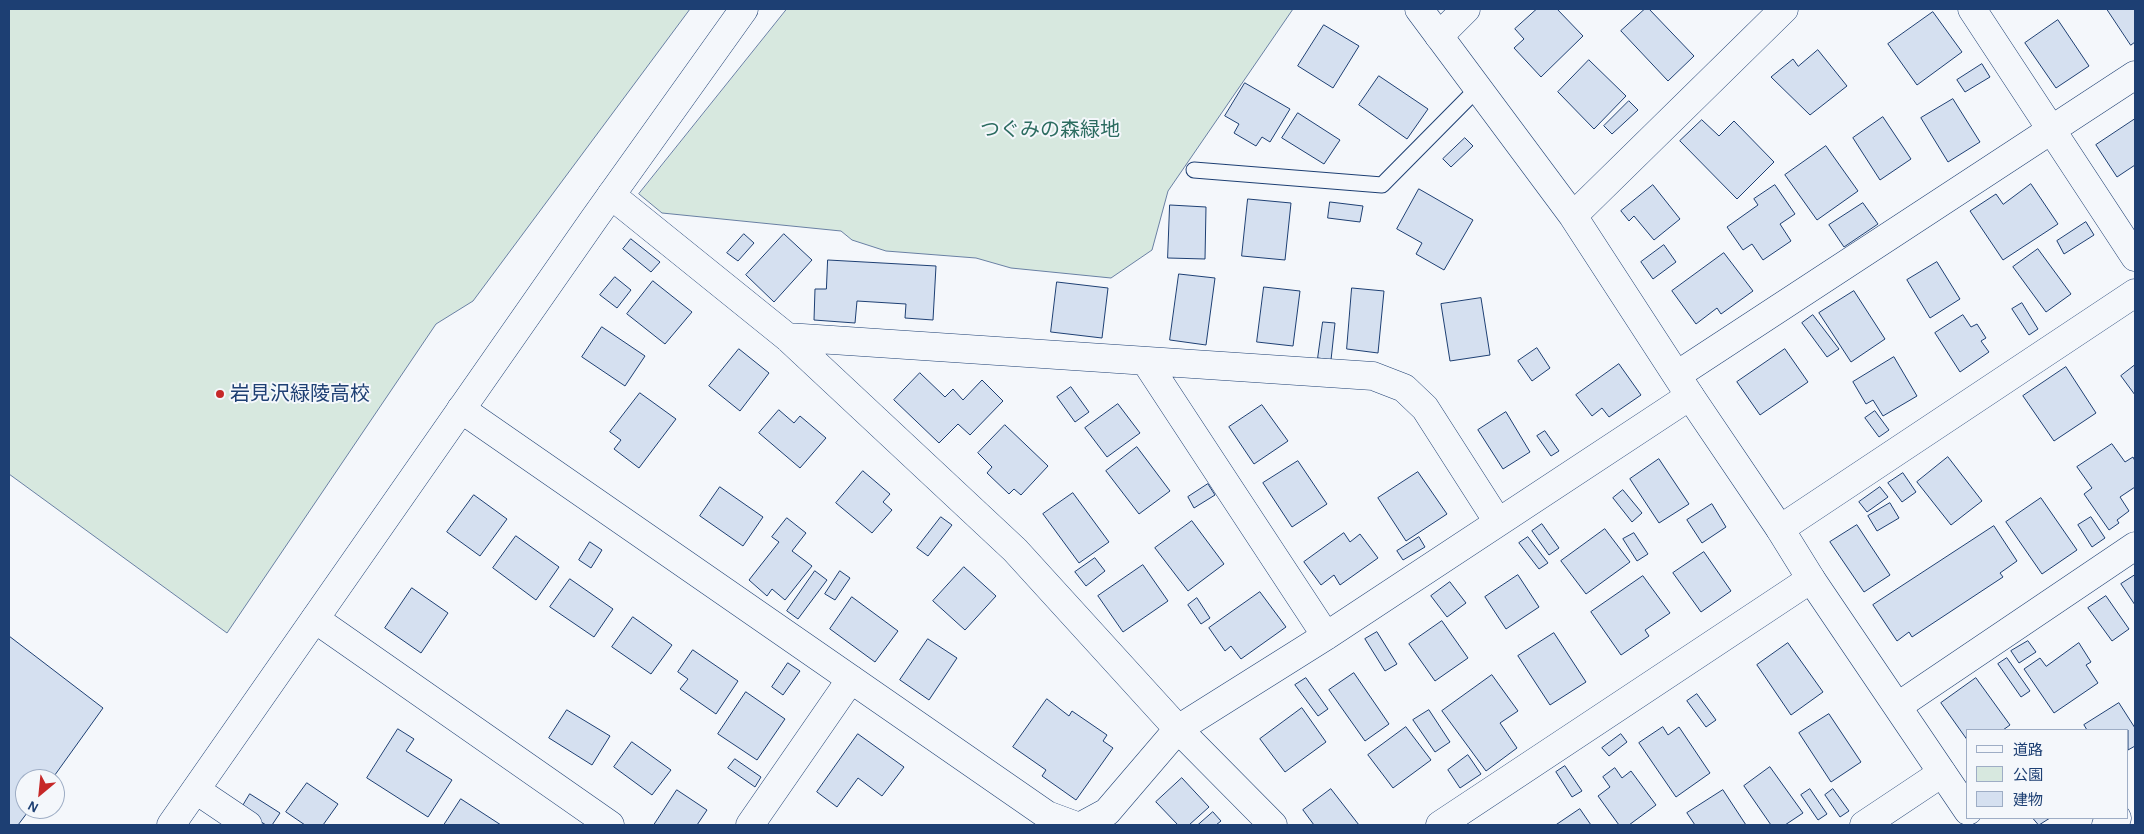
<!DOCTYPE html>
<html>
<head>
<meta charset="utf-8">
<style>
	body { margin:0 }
	#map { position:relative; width:2144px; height:834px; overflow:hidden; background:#f4f7fb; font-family:"Alegreya Sans","Noto Sans JP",sans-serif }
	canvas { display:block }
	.frame { position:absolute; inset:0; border:10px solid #1d3f73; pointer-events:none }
	.legend { position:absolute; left:1966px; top:729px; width:162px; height:90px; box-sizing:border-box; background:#f4f7fb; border:1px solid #9eadc5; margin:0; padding:6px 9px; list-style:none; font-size:15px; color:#1d3f73 }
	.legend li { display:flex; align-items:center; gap:10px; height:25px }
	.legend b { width:25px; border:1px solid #9eadc5 }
	.north { position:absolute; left:15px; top:769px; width:50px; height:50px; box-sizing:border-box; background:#f4f7fb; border:1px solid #9eadc5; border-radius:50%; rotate:208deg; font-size:14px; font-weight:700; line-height:20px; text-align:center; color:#1d3f73 }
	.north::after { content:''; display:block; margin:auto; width:18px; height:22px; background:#c62828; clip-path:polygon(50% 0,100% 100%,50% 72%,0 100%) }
</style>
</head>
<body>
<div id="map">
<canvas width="2144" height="834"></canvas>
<div class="frame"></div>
<ul class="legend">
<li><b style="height:6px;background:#f4f7fb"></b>道路</li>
<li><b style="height:14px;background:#d7e8df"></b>公園</li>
<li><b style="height:14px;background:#d5e0f0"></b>建物</li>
</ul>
<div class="north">N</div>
</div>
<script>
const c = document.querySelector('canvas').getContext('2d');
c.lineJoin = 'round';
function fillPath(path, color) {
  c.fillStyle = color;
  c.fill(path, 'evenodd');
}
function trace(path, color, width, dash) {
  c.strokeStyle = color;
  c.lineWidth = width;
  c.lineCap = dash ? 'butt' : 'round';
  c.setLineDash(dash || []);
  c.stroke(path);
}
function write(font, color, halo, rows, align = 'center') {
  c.font = font + ' "Alegreya Sans","Noto Sans JP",sans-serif';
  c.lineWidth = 4;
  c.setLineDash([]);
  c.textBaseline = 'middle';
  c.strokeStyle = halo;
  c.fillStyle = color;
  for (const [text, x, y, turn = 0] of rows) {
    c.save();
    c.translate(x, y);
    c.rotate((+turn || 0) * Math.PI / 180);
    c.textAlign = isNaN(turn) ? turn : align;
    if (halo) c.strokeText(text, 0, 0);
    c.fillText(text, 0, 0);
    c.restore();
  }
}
const green = new Path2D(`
	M9,9H690L473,301L436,324L227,633L9,474Z
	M787,9H1293L1168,191L1152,250L1111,278L1011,268L976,258L886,251L852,240L841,231L662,213L639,194Z`);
fillPath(green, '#d7e8df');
trace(green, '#687fa3', 1);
const building = new Path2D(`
	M1537,9H1557L1583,36L1541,77L1514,48L1524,39L1515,29Z
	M1645,9H1649L1694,56L1668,81L1621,31Z
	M2107,9H2135V42L2131,45Z
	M1933,12L1962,52L1917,85L1888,44Z
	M2058,20L2089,66L2056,88L2025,43Z
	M1324,25L1359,46L1333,88L1298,66Z
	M1818,50L1847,86L1810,115L1771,77L1793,59L1798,66Z
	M1589,60L1626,96L1594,129L1558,92Z
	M1982,64L1990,77L1965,92L1957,80Z
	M1379,76L1428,109L1407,139L1359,105Z
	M1245,83L1290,109L1270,142L1262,137L1256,146L1234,133L1239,124L1225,116Z
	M1953,99L1980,142L1948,162L1921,118Z
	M1629,101L1638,110L1612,134L1604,126Z
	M1298,113L1340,140L1324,164L1282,138Z
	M1883,117L1911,159L1880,180L1853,138Z
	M2135,119V165L2117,177L2096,145Z
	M1702,120L1719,136L1734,121L1774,162L1737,199L1680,141Z
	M1465,138L1473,146L1451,167L1443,159Z
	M1826,146L1858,191L1817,220L1785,175Z
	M2031,184L2058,224L2003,260L1970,211L1996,194L2003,204Z
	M1653,185L1680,219L1654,240L1634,216L1629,221L1621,211Z
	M1775,185L1795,214L1780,224L1791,241L1763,260L1752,244L1743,250L1727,227L1758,205L1754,199Z
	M1419,189L1473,220L1444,270L1416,254L1422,243L1397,229Z
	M1248,199L1291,203L1285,260L1242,256Z
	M1330,202L1363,206L1360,222L1328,218Z
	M1863,203L1878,224L1844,247L1829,225Z
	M1170,205L1206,207L1205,259L1168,258Z
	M2086,222L2094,235L2064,254L2057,241Z
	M744,234L754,243L738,261L727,253Z
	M784,234L812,260L774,302L746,275Z
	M631,239L660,262L651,272L623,249Z
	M1664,245L1676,262L1653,279L1641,262Z
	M2038,249L2071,294L2046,312L2013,267Z
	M1724,253L1753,291L1721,314L1717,308L1696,324L1672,291Z
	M828,260L936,266L933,320L905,318L906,304L857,301L855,323L814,320L815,289H826Z
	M1937,262L1960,299L1930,318L1907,280Z
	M1179,274L1215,278L1206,345L1170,340Z
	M615,277L631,290L617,308L600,295Z
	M653,281L692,312L665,344L627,314Z
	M1057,282L1108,288L1102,338L1051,332Z
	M1264,287L1300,291L1293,346L1257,342Z
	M1352,288L1384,291L1378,353L1347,349Z
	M1854,291L1885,339L1851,362L1819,313Z
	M1481,298L1490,355L1450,361L1441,304Z
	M2022,303L2038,329L2029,335L2012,309Z
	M1813,315L1839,349L1827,357L1802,323Z
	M1963,315L1971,327L1977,324L1986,338L1981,341L1989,352L1960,372L1935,333Z
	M1323,322L1335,323L1331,360L1318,358Z
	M602,327L645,356L625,386L582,357Z
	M1537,348L1550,368L1532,381L1518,361Z
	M739,349L769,373L740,411L709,386Z
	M1785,349L1808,382L1760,415L1737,382Z
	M1894,357L1917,396L1883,416L1873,400L1866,404L1853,382Z
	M1619,364L1641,395L1609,417L1602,408L1592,416L1576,395Z
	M2135,365V395L2121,376Z
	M2066,367L2096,413L2054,441L2023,396Z
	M920,373L945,397L953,389L963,400L982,380L1003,401L970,435L958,424L939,443L894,400Z
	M1071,387L1089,412L1075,422L1057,397Z
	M640,393L676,419L639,468L614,449L621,440L610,432Z
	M1118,404L1140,433L1107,457L1085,428Z
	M1262,405L1288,441L1254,464L1229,427Z
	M779,410L794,423L800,416L826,438L800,468L759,433Z
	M1875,411L1889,430L1879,437L1865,418Z
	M1506,412L1530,452L1503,469L1478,430Z
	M1005,425L1048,466L1021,495L1014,489L1009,494L987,473L992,467L978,453Z
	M1545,431L1559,451L1551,456L1537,436Z
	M2112,444L2125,462L2133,457L2135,461V487L2120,497L2129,511L2117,520L2119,523L2109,530L2084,494L2092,488L2077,467Z
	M1137,447L1170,491L1139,514L1106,471Z
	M1948,457L1982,501L1951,525L1917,482Z
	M1659,459L1689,504L1659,523L1630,479Z
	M1298,461L1327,504L1292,527L1263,483Z
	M863,471L890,494L883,502L892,510L872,533L836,503Z
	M1418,472L1447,514L1406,541L1378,498Z
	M1903,473L1916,492L1902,502L1888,483Z
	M1208,484L1215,495L1194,508L1188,497Z
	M720,487L763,517L743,546L700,516Z
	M1880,487L1888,497L1867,512L1859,502Z
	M1623,490L1642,513L1632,522L1613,498Z
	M1073,493L1109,542L1079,563L1043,514Z
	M474,495L507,519L480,556L447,532Z
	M2041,498L2077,550L2042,574L2006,522Z
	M1890,503L1899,518L1877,531L1868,516Z
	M1712,504L1726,527L1702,543L1687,520Z
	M941,517L952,525L928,556L917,548Z
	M2091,517L2105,538L2092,547L2078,525Z
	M787,518L806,533L792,551L812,566L785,600L772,589L767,596L749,580L779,542L772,537Z
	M1192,521L1224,564L1188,591L1155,548Z
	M1542,524L1559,548L1549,555L1532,531Z
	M1857,525L1890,575L1864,592L1830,542Z
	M1994,526L2017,561L2000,573L2003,577L1912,637L1909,632L1897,641L1873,605Z
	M1605,529L1630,562L1586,594L1561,561Z
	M1344,533L1350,542L1360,534L1378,558L1340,585L1334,575L1321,585L1304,562Z
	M1634,533L1648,554L1637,561L1623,539Z
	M516,536L559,567L536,600L493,568Z
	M1419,537L1425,547L1403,560L1397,551Z
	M1528,537L1548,563L1539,569L1519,543Z
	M590,542L602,550L591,568L579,560Z
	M1704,552L1731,591L1701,612L1673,573Z
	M1095,558L1105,571L1086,586L1075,572Z
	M1143,565L1168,601L1123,632L1098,596Z
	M964,567L996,596L965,630L933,601Z
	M815,571L827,580L798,619L787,611Z
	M840,571L850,578L835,600L825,594Z
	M1518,575L1539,607L1506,629L1485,597Z
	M2135,575V605L2121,584Z
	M1643,576L1670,613L1645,630L1649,636L1621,655L1591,612Z
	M570,579L613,609L594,637L550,607Z
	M1450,582L1466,603L1447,617L1431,596Z
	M412,588L448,613L421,653L385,628Z
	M1260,592L1286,627L1241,659L1231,646L1225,651L1209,628Z
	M2106,596L2129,629L2112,641L2088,608Z
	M852,597L898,631L875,662L830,629Z
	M1197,598L1210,618L1201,624L1188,605Z
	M633,617L672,645L651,674L612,647Z
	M1442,621L1468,658L1435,681L1409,644Z
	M1377,632L1397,664L1385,671L1365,639Z
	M1554,633L1586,682L1550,705L1518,656Z
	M9,636L103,708L52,779H25V809H30L18,825H9Z
	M928,639L957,658L929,700L900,680Z
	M2028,641L2036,652L2019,663L2011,651Z
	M1788,643L1823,692L1791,715L1757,665Z
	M2079,643L2091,662L2086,665L2098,683L2054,713L2024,669L2040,658L2046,666Z
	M693,650L738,681L716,714L680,689L688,679L678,672Z
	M2007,658L2030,691L2021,697L1998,664Z
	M788,663L800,671L783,695L772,687Z
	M1354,673L1389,724L1365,741L1329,690Z
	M1492,675L1518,711L1500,723L1517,748L1486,771L1442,711Z
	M1306,678L1328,709L1318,716L1295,685Z
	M1976,678L2010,725L2003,730H1968V741L1941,703Z
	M746,692L785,719L757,760L718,734Z
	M1697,694L1716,720L1706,727L1687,701Z
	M1047,699L1069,716L1072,711L1107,735L1103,741L1113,748L1076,800L1042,776L1046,770L1013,747Z
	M2119,703L2135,728V746L2128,750V730H2087L2084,725Z
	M1302,708L1326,742L1285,772L1260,739Z
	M567,710L610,736L592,765L549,738Z
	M1429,710L1450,742L1435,752L1413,720Z
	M1829,714L1861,762L1831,782L1799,733Z
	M1406,727L1431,760L1393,788L1368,755Z
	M1663,727L1668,735L1679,727L1710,773L1676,797L1639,743Z
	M398,729L414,739L406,751L452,780L428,817L367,778Z
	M858,734L904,767L882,796L858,778L837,807L817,792Z
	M1621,734L1627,742L1609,756L1602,748Z
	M632,742L671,770L652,795L614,767Z
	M1468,755L1481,774L1460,788L1448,770Z
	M735,759L761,777L755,787L728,768Z
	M1565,766L1582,791L1572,797L1556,772Z
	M1770,767L1803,813L1785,825H1771L1744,786Z
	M1615,768L1622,778L1631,771L1656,805L1629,825H1619L1598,796L1610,787L1603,777Z
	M1182,778L1209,807L1189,825H1178L1156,802Z
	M307,783L338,804L323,825H305L286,812Z
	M1331,789L1359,825H1314L1303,810Z
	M1810,789L1827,814L1818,820L1801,795Z
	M1833,789L1849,811L1840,817L1825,795Z
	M677,790L707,810L697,825H654Z
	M1723,790L1746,825H1695L1687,813Z
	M250,794L280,813L272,825H266L241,809Z
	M461,799L501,825H444Z
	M1580,809L1591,825H1556Z
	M1213,812L1221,821L1216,825H1198Z
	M2033,818H2050L2039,825Z`);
fillPath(building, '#d5e0f0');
trace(building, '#1d3f73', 1);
const lane = new Path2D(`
	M1194,170L1382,185L1479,87`);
const street = new Path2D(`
	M1972,9L2135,257
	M1439,36L1466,9
	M611,195L787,337L1015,550L1178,729L1107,812L1083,825
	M787,337L1373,376L1404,388L1425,408L1498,522
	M1146,362L1326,636
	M1677,375L2135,75
	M461,409L1047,815L1074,825
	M1780,529L2135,293
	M315,619L610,825
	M1898,706L2135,546
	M196,790L248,825
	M750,825L851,679
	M1273,825L1178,729L1326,636L1690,396
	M1440,825L1811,579
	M1864,825L1942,773
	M2106,825L2117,818`);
const secondary = new Path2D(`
	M1419,9L1573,216L1690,396L1780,529L1811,579L1968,811
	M1573,216L1784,9
	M171,825L594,219L744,9`);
trace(lane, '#1d3f73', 17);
trace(street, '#1d3f73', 29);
trace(secondary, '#1d3f73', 29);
trace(lane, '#f4f7fb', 15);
trace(street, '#f4f7fb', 28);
trace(secondary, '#f4f7fb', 28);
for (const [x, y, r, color] of [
	[220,394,5,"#c62828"]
]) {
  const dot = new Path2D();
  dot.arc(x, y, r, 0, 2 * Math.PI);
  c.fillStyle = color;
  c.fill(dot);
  trace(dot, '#f4f7fb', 2);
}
write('20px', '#2c6c60', '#f4f7fb', [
	["つぐみの森緑地",1050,130]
]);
write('20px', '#1d3f73', '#f4f7fb', [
	["岩見沢緑陵高校",230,394]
], 'left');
</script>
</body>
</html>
